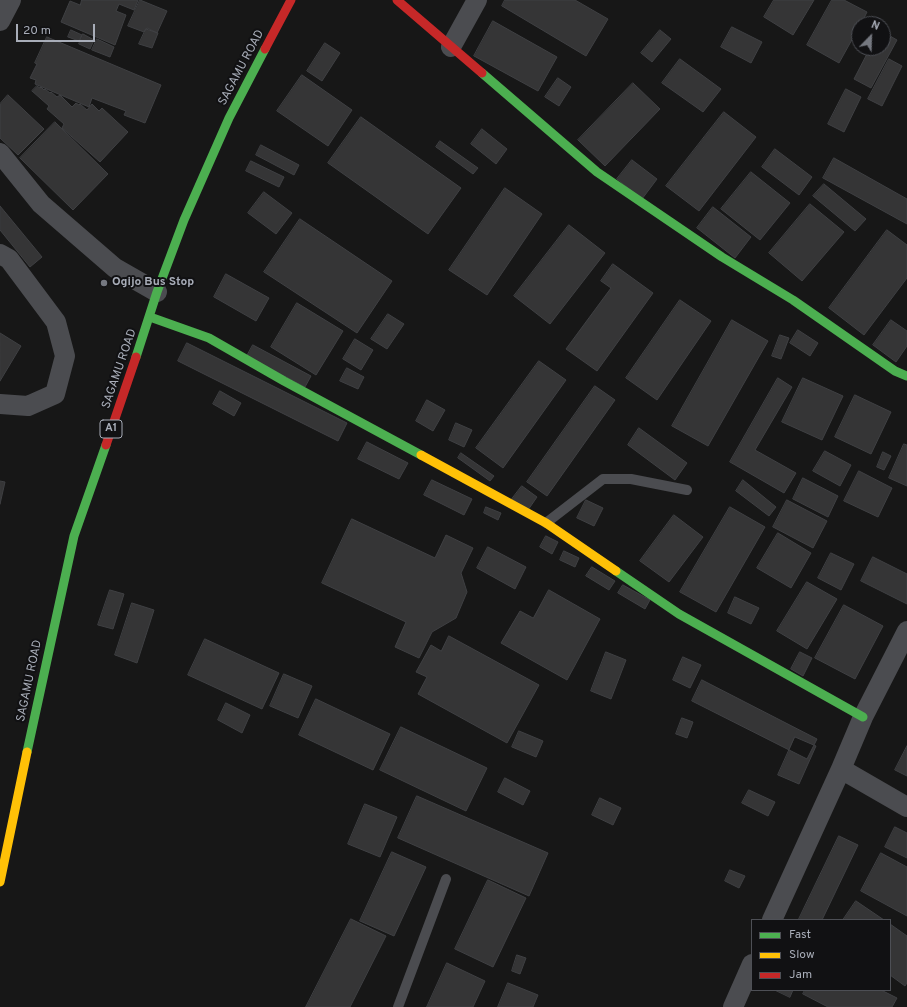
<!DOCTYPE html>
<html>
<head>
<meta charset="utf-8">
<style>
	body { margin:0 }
	#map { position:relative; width:907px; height:1007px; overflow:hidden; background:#171717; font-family:Overpass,sans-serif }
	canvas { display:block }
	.legend { position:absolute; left:751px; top:919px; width:140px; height:72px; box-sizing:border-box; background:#111113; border:1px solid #4d4f55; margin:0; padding:5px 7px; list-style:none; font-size:12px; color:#a8adb8 }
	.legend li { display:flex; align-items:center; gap:8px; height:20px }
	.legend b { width:20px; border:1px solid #4d4f55 }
	.north { position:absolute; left:851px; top:16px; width:40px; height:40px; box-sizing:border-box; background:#111113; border:1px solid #4d4f55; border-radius:50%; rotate:23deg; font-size:11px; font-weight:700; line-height:16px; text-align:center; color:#a8adb8 }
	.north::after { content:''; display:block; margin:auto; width:14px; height:18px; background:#757880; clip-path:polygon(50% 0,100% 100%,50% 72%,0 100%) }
	.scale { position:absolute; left:16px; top:24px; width:79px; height:18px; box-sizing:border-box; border:2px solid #a8adb8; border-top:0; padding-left:5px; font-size:12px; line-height:14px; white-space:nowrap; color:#a8adb8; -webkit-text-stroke:3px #111113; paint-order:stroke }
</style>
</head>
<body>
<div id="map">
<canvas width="907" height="1007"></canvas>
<ul class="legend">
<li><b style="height:5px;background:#4caf50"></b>Fast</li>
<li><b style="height:5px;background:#ffc107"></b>Slow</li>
<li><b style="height:5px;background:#c62828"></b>Jam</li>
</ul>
<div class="north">N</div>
<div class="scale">20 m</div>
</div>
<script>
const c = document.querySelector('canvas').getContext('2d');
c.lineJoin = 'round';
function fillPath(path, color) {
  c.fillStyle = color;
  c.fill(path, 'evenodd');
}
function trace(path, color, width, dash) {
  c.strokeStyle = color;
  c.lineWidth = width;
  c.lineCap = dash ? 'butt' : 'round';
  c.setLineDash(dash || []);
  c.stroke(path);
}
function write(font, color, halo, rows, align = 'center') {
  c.font = font + ' Overpass,sans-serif';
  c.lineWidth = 4;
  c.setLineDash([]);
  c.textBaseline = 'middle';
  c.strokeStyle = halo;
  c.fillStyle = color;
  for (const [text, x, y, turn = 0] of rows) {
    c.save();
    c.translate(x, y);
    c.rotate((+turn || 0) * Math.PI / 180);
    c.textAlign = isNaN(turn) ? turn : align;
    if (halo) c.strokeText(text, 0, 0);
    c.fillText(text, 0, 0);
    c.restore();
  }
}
const building = new Path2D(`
	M82,0H138L134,10L119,4L116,11L126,15L115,45L61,22L70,1L80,5Z
	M140,0L167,11L157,33L147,28L144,32L128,26Z
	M505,0H575L608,19L586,56L502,6Z
	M774,0H814L793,35L764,17Z
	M832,0H844L867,12L861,24H859V27L839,63L807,45Z
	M493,21L557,57L538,91L474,56Z
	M732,27L762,42L751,63L721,47Z
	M146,29L158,33L152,48L139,44Z
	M71,30L82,35L79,41L68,37Z
	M660,30L671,39L652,62L641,53Z
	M883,32L897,40L871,88L854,79L870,48H883Z
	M83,34L94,40L90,49L79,44Z
	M47,37L161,85L145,123L124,115L126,111L92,98L89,107L35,84L36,80L30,78L37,64L35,63Z
	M97,39L114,47L110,57L92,50Z
	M325,43L340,53L322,81L307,71Z
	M680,59L721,89L703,112L662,83Z
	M889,59L902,66L882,106L868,99Z
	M302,75L352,110L328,146L277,111Z
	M558,78L571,87L559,106L545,97Z
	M633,83L660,109L605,166L578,140Z
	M37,86L40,88L41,87L44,90L45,89L50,93L51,92L57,97L60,95L72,107L76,103L79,105L80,104L87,110L92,104L99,111L102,108L128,132L100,162L62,128L64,124L47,109L49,106L32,91Z
	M846,89L861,97L844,132L828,124Z
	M8,95L44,129L18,155L0,138V104Z
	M724,112L756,137L699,211L666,186Z
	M361,117L461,188L428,234L328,163Z
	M55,122L108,174L73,210L20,158Z
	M482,129L507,149L496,164L471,144Z
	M440,141L478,168L473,174L436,147Z
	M261,145L299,165L294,175L256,155Z
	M775,149L812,177L799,195L762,167Z
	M834,158L907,199V224L823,178Z
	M632,160L657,179L642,199L617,179Z
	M251,161L284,177L279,187L246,171Z
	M751,172L790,203L760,240L721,209Z
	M824,184L866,219L855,231L813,196Z
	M505,188L542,214L487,295L449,270Z
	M264,192L292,213L276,234L248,213Z
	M810,204L844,232L802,281L769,253Z
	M0,206L42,257L30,267L0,230Z
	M713,207L751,237L735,258L697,228Z
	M300,219L392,281L357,333L264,272Z
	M569,225L605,253L550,324L514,296Z
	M887,230L907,245V278L864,335L829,308Z
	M613,264L653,293L597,371L566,349L611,288L601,281Z
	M226,274L269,298L256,321L214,297Z
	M680,300L711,321L657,400L626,378Z
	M297,303L343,331L316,375L271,347Z
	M388,314L404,324L387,349L371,339Z
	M732,320L768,341L708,446L672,426Z
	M891,320L907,331V346L896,362L873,345Z
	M798,330L818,343L810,356L790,343Z
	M0,333L21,346L0,381Z
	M780,335L789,338L781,359L772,356Z
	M355,339L373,350L361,370L343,359Z
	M187,343L347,423L338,441L178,361Z
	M253,345L311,376L305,387L247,356Z
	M539,361L566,380L503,468L476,448Z
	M347,368L364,377L358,389L340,381Z
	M778,378L792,387L755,450L796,473L784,493L730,462Z
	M803,378L843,396L822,440L782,422Z
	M595,386L615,400L547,496L527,482Z
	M220,391L241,403L234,416L213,404Z
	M855,395L891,412L871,454L835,437Z
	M427,400L445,410L433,431L416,421Z
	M456,423L472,430L464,447L449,440Z
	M639,428L687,463L675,480L628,445Z
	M367,442L408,463L399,479L358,459Z
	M904,444L907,445V486L889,478Z
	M825,451L851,465L840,486L813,471Z
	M883,452L891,456L884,470L877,467Z
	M461,453L494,476L490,481L458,458Z
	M859,471L892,488L878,517L844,501Z
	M803,478L838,496L828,517L793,499Z
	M432,480L472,499L464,515L424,495Z
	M743,480L776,507L769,516L736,491Z
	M0,481L5,482L0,504Z
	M522,486L537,497L528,510L512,499Z
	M586,500L603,508L594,526L577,518Z
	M787,500L827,521L813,548L773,527Z
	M486,507L501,513L498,520L484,513Z
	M730,507L765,527L716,612L680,592Z
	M674,515L703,537L669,582L640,561Z
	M352,519L435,558L446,535L473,548L461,573L467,592L456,618L432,632L419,658L395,647L406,622L322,583Z
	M778,533L811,553L791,588L757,568Z
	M546,536L558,542L552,554L540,547Z
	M488,547L526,567L515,589L477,568Z
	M564,551L579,558L575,567L560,560Z
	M831,553L854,564L841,590L818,578Z
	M873,557L907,574V604L861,581Z
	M592,567L615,581L609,590L586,576Z
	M807,582L837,599L807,649L777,631Z
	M623,585L650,600L645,609L618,593Z
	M110,590L124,594L113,629L98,625Z
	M549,590L600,619L567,680L501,643L520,611L533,618Z
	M735,597L759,608L751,624L728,613Z
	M132,603L154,610L137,663L115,655Z
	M844,605L883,626L855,679L815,658Z
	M449,636L539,685L507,743L418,694L427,677L416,672L431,645L441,651Z
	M205,639L279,673L262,709L188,675Z
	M606,652L626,660L611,699L591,691Z
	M800,652L812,658L803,676L791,669Z
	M683,657L701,665L690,688L673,680Z
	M284,674L312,686L298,718L270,706Z
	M702,680L817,739L807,759L692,701Z
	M316,699L390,734L373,770L299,735Z
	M226,703L250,715L242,733L218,720Z
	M682,718L693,722L687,738L676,734Z
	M401,727L487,768L466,811L380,770Z
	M519,731L543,741L536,757L512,747Z
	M795,737L816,746L799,784L778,775Z
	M907,746V776L895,770Z
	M505,778L530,791L523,805L498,792Z
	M749,790L775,802L768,816L742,803Z
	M417,796L548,853L529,896L398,838Z
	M600,798L621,808L613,825L592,815Z
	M365,804L397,817L380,857L348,844Z
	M895,827L907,833V858L885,847Z
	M839,836L858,845L822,920H800L799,919Z
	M392,852L426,867L394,936L360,921Z
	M881,853L907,867V916L861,891Z
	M730,870L745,876L739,888L725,881Z
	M488,880L526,898L493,967L455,949Z
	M856,901L884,920H843Z
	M351,919L386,936L350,1007H306Z
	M890,924L907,936V983L905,986L890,975Z
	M517,955L526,958L520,974L512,971Z
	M447,963L485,981L473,1007H427Z
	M508,983L538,995L533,1007H498Z
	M775,990H793L790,997Z
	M805,990H881L897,998L892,1007H828L803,994Z`);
fillPath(building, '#353536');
trace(building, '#3f4043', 1);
trace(new Path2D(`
	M546,523L603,479H631L687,490
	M398,1007L446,879`), '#4b4c50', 10);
trace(new Path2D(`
	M0,21L11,0
	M451,47L477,0
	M0,153L41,204L115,268L157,292
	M0,254L9,259L56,322L65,356L55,394L28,406L0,404
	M841,769L907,807
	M772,920L841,769L863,717L907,631
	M733,1007L752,964`), '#4b4c50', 20);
trace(new Path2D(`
	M482,73L597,172L722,257L793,300L895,371L907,376
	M150,317L209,338L284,381L421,455
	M136,357L157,292L184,220L229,118L265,49
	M616,571L679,614L863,717
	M27,752L74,536L106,445`), '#4caf50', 9);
trace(new Path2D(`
	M421,455L546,523L616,571
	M0,882L27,752`), '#ffc107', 9);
trace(new Path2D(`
	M397,0L482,73
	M265,49L291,0
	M106,445L136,357`), '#c62828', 9);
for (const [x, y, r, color] of [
	[104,283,4,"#757880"]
]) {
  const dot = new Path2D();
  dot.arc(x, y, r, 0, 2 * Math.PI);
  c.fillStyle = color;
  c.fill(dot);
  trace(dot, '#111113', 1.5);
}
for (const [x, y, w] of [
	[111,429,22]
]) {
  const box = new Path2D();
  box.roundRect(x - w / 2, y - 9, w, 18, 3);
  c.fillStyle = '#111113';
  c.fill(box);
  trace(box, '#a8adb8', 1);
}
write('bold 11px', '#a8adb8', null, [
	["A1",111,429]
]);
write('12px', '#a8adb8', '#111113', [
	["SAGAMU ROAD",242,68,-62],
	["SAGAMU ROAD",120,369,-71],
	["SAGAMU ROAD",30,681,-78]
]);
write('bold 12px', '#a8adb8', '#111113', [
	["Ogijo Bus Stop",112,283]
], 'left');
</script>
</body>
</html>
